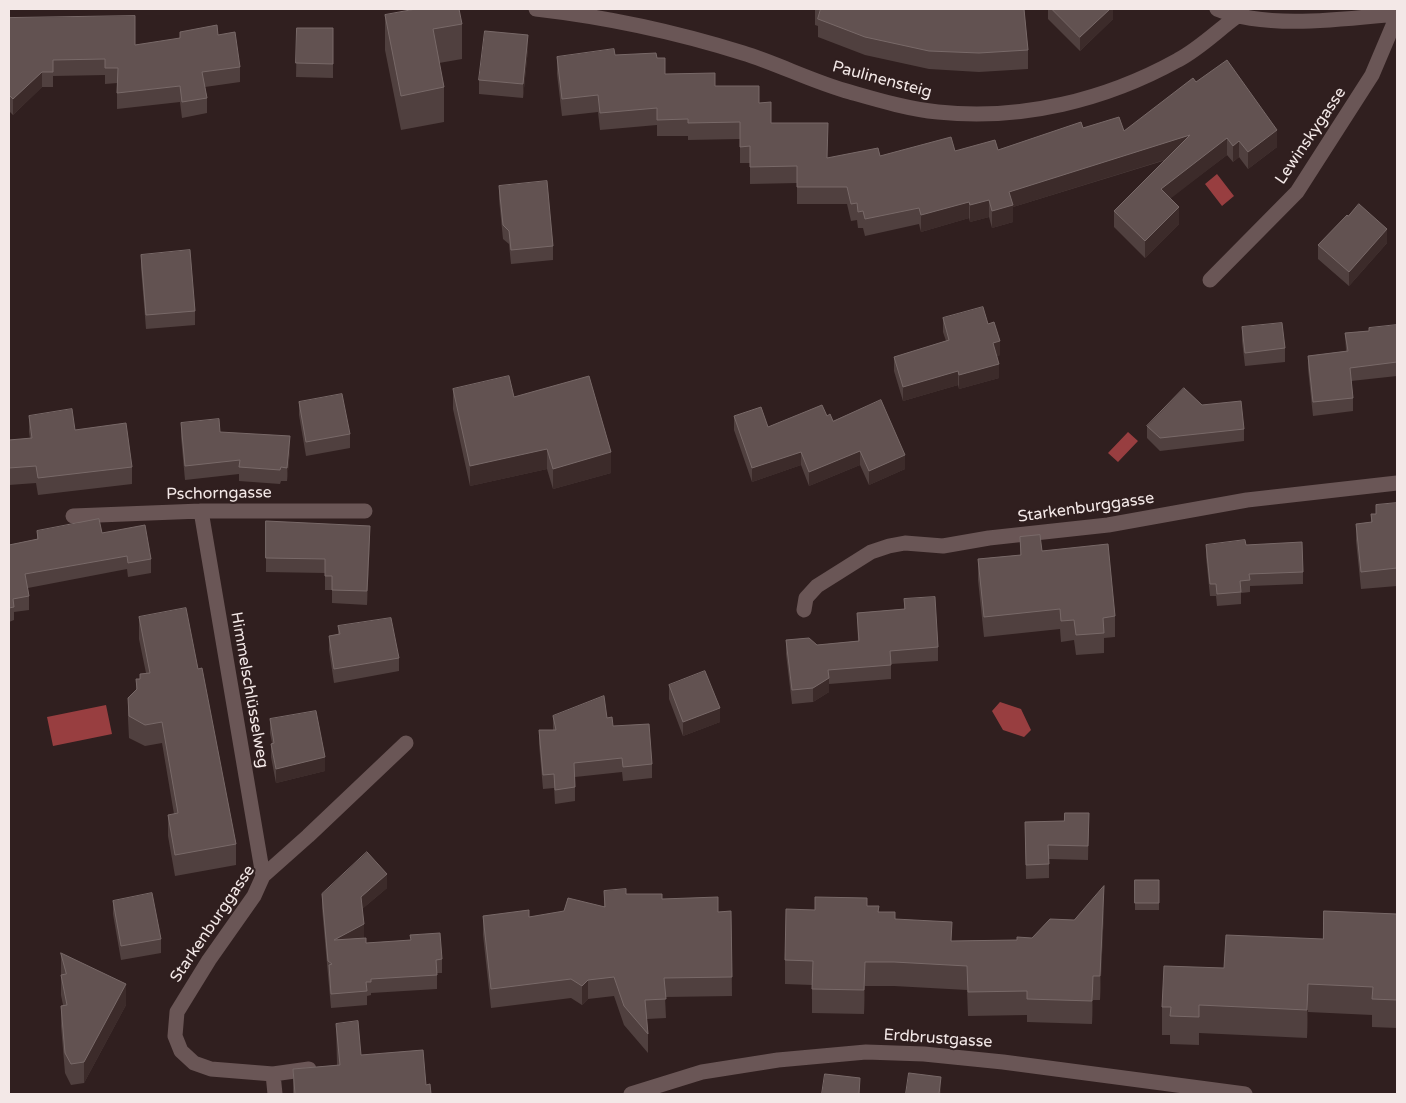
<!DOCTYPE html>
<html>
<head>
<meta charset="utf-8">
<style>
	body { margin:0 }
	#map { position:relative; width:1406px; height:1103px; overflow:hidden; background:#301f1f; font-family:"Varela Round",sans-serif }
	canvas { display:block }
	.frame { position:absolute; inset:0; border:10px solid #f3e8e7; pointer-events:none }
</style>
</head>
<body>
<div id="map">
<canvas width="1406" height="1103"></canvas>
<div class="frame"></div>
</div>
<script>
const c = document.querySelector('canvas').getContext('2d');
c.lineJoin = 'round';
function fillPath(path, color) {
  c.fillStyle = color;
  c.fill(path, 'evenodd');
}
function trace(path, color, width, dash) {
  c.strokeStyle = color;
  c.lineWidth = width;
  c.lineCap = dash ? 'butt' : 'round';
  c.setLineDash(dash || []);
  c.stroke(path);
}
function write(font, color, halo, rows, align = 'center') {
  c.font = font + ' "Varela Round",sans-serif';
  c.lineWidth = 4;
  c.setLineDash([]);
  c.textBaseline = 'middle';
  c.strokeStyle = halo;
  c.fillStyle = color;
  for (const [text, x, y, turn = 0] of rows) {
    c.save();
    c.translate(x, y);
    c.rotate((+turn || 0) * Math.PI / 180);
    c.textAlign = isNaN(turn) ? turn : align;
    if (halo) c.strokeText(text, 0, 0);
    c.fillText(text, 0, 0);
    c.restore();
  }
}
fillPath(new Path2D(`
	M1217,174L1234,196L1222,206L1205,184Z
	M1128,432L1138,441L1118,462L1108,453Z
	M1000,702L1021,709L1031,730L1024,737L1003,730L992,711Z
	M106,705L112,734L53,746L47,717Z`), '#983e40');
trace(new Path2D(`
	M536,9C606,17 676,32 743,53C779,64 813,82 850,92C878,100 908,109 938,112C1021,121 1106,100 1178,60C1199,49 1217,31 1236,17
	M1217,9C1267,30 1343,19 1397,14
	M1210,280L1297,192L1372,75L1397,16
	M201,511L263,876
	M73,516L201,511H365
	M804,610L806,598L817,586L871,552L889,546L905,543L943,546L989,538L1108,525L1247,500L1397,483
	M273,1074L309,1069
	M275,1094L273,1074L211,1069L194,1063L181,1051L175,1036L177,1012L209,960L254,896L263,876L308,836L406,743
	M631,1094L702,1072L778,1060L866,1052L924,1054L1003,1062L1245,1094`), '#6a5656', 15);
fillPath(new Path2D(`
	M815,9H1024L1028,50V69L979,72L929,69L865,55L818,37V26L815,25Z
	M1048,9H1113V19L1080,51L1048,19Z
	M385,15L462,24V59L439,63L444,87V122L401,130L385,50Z
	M9,18L135,45L218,35L240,67V82L205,87L207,98V113L182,118L180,102L117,109V83L105,84V75L53,76V87H42L13,115L9,111Z
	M297,28H333V78L296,77Z
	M528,49L523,98L479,94V80Z
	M615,55L657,58L665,74L715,86L759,103L771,123L827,158L880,156L955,151L998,150L1083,128L1124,131L1196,82L1277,147L1248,169L1239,157L1233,162L1227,155L1170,198L1179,224L1145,258L1114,227V211L1166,160L1013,207V222L992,228L989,217L970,222L969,218L921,232L919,224L865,236L863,228H858L857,220L851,221L847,204H797V183L750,184V163H740V139L688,140V136H657V125L600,130L598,112L562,116L557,74V57Z
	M499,186L553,246V260L511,264L509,244L503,239L499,199Z
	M1387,243L1349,286L1318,259V245Z
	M141,255L195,311V325L146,329L141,268Z
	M943,318L988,324L1000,355L997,356L999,378L959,389L958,385L903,401L894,371V357L946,341L943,332Z
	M1397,325V376L1351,381L1353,398V411L1313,416L1308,369V356L1346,351L1345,333L1369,331Z
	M1242,327L1285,348V362L1245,366L1242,341Z
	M453,389L514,397L611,473L553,489L547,469L470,486L453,409Z
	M299,402L350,434V448L306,456L299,415Z
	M1202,405L1244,429V441L1160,451L1147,438V426Z
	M29,416L75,430L132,467V484L38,495L36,483L9,485V440L30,439L29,432Z
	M734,416L768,427L827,416L833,421L905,469L869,485L860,465L809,486L801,465L752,482L734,430Z
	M181,423L290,450L287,481H281L280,484L239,481V474L185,480L181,437Z
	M1397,503V586L1361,589L1356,541V524L1371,522V514H1376V505Z
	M37,531L102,533L151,559V573L128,577L127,569L28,588L29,596V610L14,612V620L9,622V545L37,539Z
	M1020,537L1042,551L1115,616V637L1104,638V653L1076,655L1074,640L1061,642L1060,629L984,637L978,580V559L1020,555Z
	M370,540L367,605L332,603V590H325V573L266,572V558Z
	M1206,545H1246L1303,572V584L1250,586V592L1241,593V604L1217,606L1216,596H1210L1206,557Z
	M904,599L938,647V661L891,664V679L829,684V692L813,702L792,704L786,654V640L817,645L858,641L857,613L904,609Z
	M139,617L198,669L236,844V865L175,876L168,836V815L174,814L162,743L145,746L129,738L128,719V698L136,690V679H140L146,673L139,639Z
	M338,626L399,658V671L334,683L329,650V636L338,634Z
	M669,685L720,722L683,736L669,699Z
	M553,716L607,718L613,726L652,764V778L623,781L622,772L575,777V801L555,804L554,788L543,789L539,744V730H553Z
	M270,719L325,771L276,783L271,757V744L272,743L270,733Z
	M1089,813L1088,860L1049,859V878L1026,879L1025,822L1064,821Z
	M1135,880H1159V910H1135Z
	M387,888L362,909L364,938L366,943L410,940L442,959V973H437V989L371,993V995L367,996V1005L331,1008L322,908V894Z
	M604,891L662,899L718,912L731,911L732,996L665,997L666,1018L647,1019L648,1034V1053L624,1025L614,996L588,999L582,1005L571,998L491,1008L483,935V916L529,917L604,907Z
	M113,901L161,939V953L121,960L113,914Z
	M867,906L895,919L952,941L1017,940L1032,938L1074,920L1104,910L1100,1000H1093L1092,1024L1027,1022V1015L968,1016L967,990L894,986H865L864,1014L812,1013V985L785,984V960Z
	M1397,914V1028L1372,1027V1015L1308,1012L1307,1038L1199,1033V1045L1170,1044V1035H1162V1007L1224,968L1323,939Z
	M61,953L126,1005L84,1083L71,1085L65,1073L61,1026V1006L63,1005L61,995Z
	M336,1024L361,1055L426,1085L431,1094H293V1069L337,1065Z`), '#50403f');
fillPath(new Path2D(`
	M1110,9H1113V19L1080,51V37Z
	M528,35V49L523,98V84Z
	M42,72V87L13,115V99Z
	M1277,130V147L1248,169V152Z
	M1190,135V152L1013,207V222L992,228V211L1009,192Z
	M1227,138V155L1161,206V189Z
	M1239,141V157L1233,162V146Z
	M989,200V217L970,222V205Z
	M969,202V218L921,232V215Z
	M1179,207V224L1145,258V241Z
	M1387,229V243L1349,286V272Z
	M1000,341V355L993,357V343Z
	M999,364V378L959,389V375Z
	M958,371V385L903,401V387Z
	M290,436V450L287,481V468Z
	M547,449V469L470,486V466Z
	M860,451V465L809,486V472Z
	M611,452V473L553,489V469Z
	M801,452V465L752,482V468Z
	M905,455V469L869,485V471Z
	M370,526V540L367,605V591Z
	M829,678V692L813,702V688Z
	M720,708V722L683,736V722Z
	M325,757V771L276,783V769Z
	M387,874V888L361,910V897Z
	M1104,886V910L1100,1000V976Z
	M364,924V938L334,940Z
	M865,962V986L864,1014V990Z
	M1093,976V1000L1092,1024V1001Z
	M588,980V999L582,1005V986Z
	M126,984V1005L84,1083V1062Z
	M1308,984V1012L1307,1038V1010Z
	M941,1077V1094H939Z`), '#3c2b2a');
const building = new Path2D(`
	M416,9H459L462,24L433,29L444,87L401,96L385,15Z
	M821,9H1024L1028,50L979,53L929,51L865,37L818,19Z
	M1052,9H1110L1080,37Z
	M135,16V45L180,38V32L217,25L218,35L235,32L240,67L202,72L207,98L182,102L180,86L117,93L118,68H105V59L53,60V72H42L13,99L9,95V18Z
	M297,28H333V64L296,63Z
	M485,31L528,35L523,84L479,80Z
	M614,49L615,55L656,53L657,58H665V74L715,73V86H759V103L771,102V123H828L827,158L878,148L880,156L951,137L955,151L995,140L998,150L1081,122L1083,128L1119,117L1124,131L1193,78L1196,82L1227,60L1277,130L1248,152L1239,141L1233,146L1227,138L1161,189L1179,207L1145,241L1114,211L1190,135L1009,192L1013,205L992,211L989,200L970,205L969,202L921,215L919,208L865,219L863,211L858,212L857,203L851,204L847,187H797V166L750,167V146L740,147V122L688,123V119L657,120V108L600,113L598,95L562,99L557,57Z
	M547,181L553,246L511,250L509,231L503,225L499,186Z
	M1359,204L1387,229L1349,272L1318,245L1347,215L1348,216Z
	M190,250L195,311L146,315L141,255Z
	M983,307L988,324L994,322L1000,341L993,343L999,364L959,375L958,371L903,387L894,357L949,340L943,318Z
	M1282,323L1285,348L1245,353L1242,327Z
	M1397,325V362L1350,368L1353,398L1313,402L1308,356L1348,351L1345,333L1369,331V328Z
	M509,376L514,397L589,376L611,452L553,469L547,449L470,466L453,389Z
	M1184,388L1202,405L1241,401L1244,429L1160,438L1147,426Z
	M342,394L350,434L306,442L299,402Z
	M881,400L905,455L869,471L860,451L809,472L801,452L752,468L734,416L761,407L768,427L822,405L827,416L830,414L833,421Z
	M72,409L75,430L126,423L132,467L38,478L36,466L9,468V440L32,438L29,416Z
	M219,419L220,432L290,436L287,468L281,467L280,470L239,467L240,460L185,466L181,423Z
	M1397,503V568L1361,572L1356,524L1372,522L1371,514H1376V505Z
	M99,519L102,533L145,525L151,559L128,563L127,556L25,574L29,596L13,599L14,607L9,608V545L38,539L37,531Z
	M266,521L370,526L367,591L332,590V576H325V559L266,558Z
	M1040,535L1042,551L1108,544L1115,616L1103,618L1104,633L1076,635L1074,620L1061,621L1060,609L984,617L978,559L1021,555L1020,537Z
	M1245,540L1246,545L1302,542L1303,572L1249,574L1250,580L1240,581L1241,592L1217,594L1216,584H1210L1206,545Z
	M935,597L938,647L890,651L891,665L828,670L829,678L813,688L792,690L786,640L809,638L817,645L859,641L857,613L905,609L904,599Z
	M186,608L198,669L202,668L236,844L175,855L168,815L178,813L162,722L145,725L129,716L128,698L137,689L136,679H140V674L150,673L139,617Z
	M391,618L399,658L334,669L329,636L340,634L338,626Z
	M705,671L720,708L683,722L669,685Z
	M604,696L607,718L612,717L613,726L649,724L652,764L623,767L622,758L574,763L575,787L555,790L554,774L543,775L539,730H556L553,716Z
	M316,711L325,757L276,769L271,744L274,743L270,719Z
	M1065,813H1089L1088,846L1048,845L1049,864L1026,865L1025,822L1064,821Z
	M367,852L387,874L361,897L364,924L334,940L366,938V943L411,940L410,935L440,933L442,959L436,960L437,975L371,979V982H366L367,991L331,994L329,965L332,964L328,961L322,894Z
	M1135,880H1159V903H1135Z
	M1104,886L1100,976H1093L1092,1001L1027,999V991L968,992L967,966L894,962H865L864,990L812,989L813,961L785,960L786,909L815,910V897L867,898V906H879L878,912H895V919L952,922L951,941L1017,940V937L1032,938L1050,919L1074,920Z
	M626,889V894H662V899L718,897V912L731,911L732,977L664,978L666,999L645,1000L648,1034L624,1006L614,977L588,980L582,986L571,979L491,989L483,916L529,910V917L564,911L568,898L605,907L604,891Z
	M152,893L161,939L121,946L113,901Z
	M1324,911L1397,914V1000L1372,999L1373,987L1308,984L1307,1010L1199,1005V1017L1170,1016L1171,1007H1162L1164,966L1224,968L1226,935L1323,939Z
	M61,953L126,984L84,1062L71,1064L65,1053L61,1006L67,1005L61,975L66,974Z
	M358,1021L361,1055L423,1050L426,1085L430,1084L431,1094H295L293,1069L340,1065L336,1024Z
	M909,1073L941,1077L939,1094H906Z
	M825,1074L860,1078L859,1094H822Z`);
fillPath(building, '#625251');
trace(building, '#786968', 1);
write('16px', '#f3e8e7', '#301f1f', [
	["Paulinensteig",882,80,15],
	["Lewinskygasse",1311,136,-56],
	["Pschorngasse",219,494,-1],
	["Starkenburggasse",1086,508,-8],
	["Himmelschlüsselweg",249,690,80],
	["Starkenburggasse",213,924,-56],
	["Erdbrustgasse",938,1039,4]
]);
</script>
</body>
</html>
